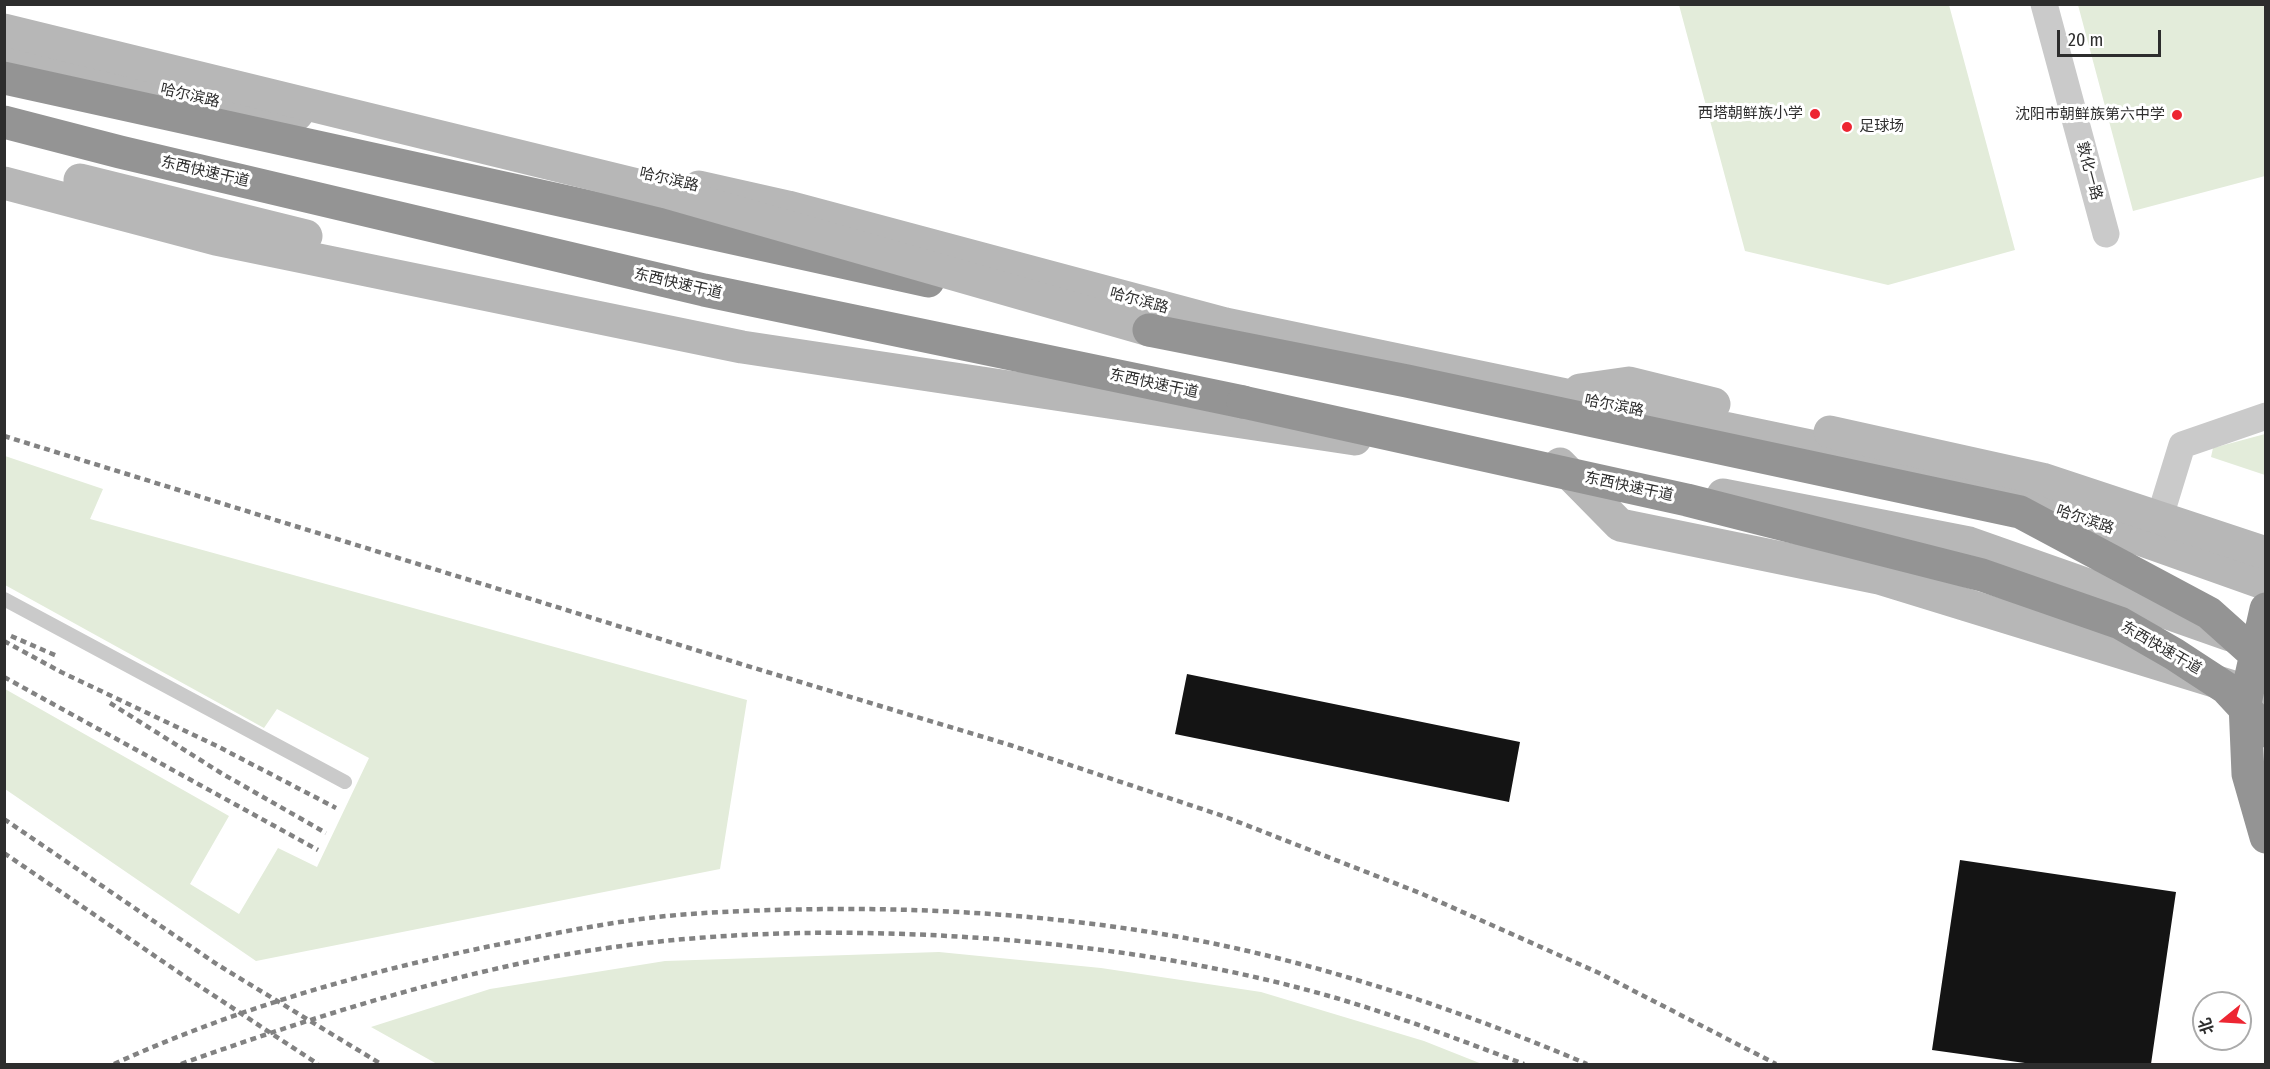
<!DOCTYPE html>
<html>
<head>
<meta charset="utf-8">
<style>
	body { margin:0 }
	#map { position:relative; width:2270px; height:1069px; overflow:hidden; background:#fff; font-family:"Fira Sans Condensed","Noto Sans SC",sans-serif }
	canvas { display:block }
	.frame { position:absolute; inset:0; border:6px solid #2d2d2d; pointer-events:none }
	.north { position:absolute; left:2192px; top:991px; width:60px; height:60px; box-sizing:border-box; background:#fff; border:2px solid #ababab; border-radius:50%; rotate:252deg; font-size:16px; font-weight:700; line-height:24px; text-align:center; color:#2d2d2d }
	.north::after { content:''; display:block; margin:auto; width:21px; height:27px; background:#ed2632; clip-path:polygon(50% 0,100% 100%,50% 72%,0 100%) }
	.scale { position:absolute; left:2057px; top:30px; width:104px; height:27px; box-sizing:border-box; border:3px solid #2d2d2d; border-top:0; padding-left:8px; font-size:18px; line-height:21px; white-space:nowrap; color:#2d2d2d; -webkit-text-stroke:4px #fff; paint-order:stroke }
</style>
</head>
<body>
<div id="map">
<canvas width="2270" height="1069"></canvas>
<div class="frame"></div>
<div class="north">北</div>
<div class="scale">20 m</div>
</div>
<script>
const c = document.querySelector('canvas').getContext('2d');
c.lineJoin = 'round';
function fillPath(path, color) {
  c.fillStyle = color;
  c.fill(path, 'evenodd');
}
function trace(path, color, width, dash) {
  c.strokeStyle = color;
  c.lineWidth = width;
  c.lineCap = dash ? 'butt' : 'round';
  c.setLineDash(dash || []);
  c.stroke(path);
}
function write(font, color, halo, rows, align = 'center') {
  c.font = font + ' "Fira Sans Condensed","Noto Sans SC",sans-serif';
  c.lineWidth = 6;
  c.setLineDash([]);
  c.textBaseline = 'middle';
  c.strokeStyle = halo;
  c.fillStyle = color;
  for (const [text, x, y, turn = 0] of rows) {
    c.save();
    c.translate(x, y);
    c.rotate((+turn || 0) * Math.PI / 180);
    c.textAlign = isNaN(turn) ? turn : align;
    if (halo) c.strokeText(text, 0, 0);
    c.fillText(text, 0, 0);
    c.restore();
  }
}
fillPath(new Path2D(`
	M1679,5H1949L2015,250L1888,285L1745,251Z
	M2078,5H2265V176L2133,211Z
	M2265,434V475L2211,457L2213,448Z
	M5,456L103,489L90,519L747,700L720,869L256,961L5,789V689L229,816L190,884L239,914L278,848L317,867L369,758L277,709L264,728L5,585Z
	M939,952L1101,968L1261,992L1424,1041L1482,1064H437L371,1027L490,989L665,961Z`), '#e3ecda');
fillPath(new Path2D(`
	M1187,674L1520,742L1509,802L1175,734Z
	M1960,860L2176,892L2151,1064H2032L1932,1050Z`), '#141414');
trace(new Path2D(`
	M4,599L345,782`), '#cacaca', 14);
trace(new Path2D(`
	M2044,4L2106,234
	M2154,536L2182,445L2266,416`), '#cacaca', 27);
trace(new Path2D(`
	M4,51L217,103L297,114
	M80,180L306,236
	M4,183L216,239L742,347L1355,439
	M699,187L788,207L1225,324L1973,480L2266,584
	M1580,390L1629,383L1714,404
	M1560,464L1620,525L1879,578L2266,697
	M1723,495L1969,543L2230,635`), '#b7b7b7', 33);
trace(new Path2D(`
	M4,78L928,281
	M4,122L120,152L704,290L1243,402`), '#949494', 33);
trace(new Path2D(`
	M4,436L754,668L1010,745L1223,816L1420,893L1599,973L1776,1064
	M11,636L57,656
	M4,641L61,672L217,746L336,808
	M4,677L318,850
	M110,703L221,773L326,833
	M4,819L218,965L381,1064
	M4,853L190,980L318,1064
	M114,1064C239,1007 371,970 506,943C556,933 606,923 657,917C712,911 768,910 824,909C949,908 1073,917 1196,940C1330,966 1462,1011 1587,1064
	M181,1064C301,1021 421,983 546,958C690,931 835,928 981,938C1095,946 1211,963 1322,994C1390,1013 1457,1039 1524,1064`), '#828282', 4.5, [6, 4.5]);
trace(new Path2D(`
	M4,30L666,192L1149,330
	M1830,432L2042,479L2266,553`), '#b7b7b7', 33);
trace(new Path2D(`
	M1149,330L1407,381L2020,512L2209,613L2266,664
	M1243,402L1687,500L1982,575L2120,623L2174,654L2226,688L2266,731
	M2266,609L2245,703L2248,774L2266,837`), '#949494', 33);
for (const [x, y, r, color] of [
	[1815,114,6,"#ed2632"],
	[2177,115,6,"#ed2632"],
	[1847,127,6,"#ed2632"]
]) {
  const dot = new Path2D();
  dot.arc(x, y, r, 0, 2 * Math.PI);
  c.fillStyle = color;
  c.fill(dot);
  trace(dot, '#fff', 2);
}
write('15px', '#2d2d2d', '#fff', [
	["哈尔滨路",190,96,13],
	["敦化一路",2089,171,75],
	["东西快速干道",205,172,13],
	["哈尔滨路",669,180,13],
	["东西快速干道",678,284,13],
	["哈尔滨路",1139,301,15],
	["东西快速干道",1154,384,12],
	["哈尔滨路",1614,406,11],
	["东西快速干道",1629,487,12],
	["哈尔滨路",2085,520,19],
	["东西快速干道",2161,648,30]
]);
write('15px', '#2d2d2d', '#fff', [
	["西塔朝鲜族小学",1803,114],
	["沈阳市朝鲜族第六中学",2165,115],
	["足球场",1859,127,"left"]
], 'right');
</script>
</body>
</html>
